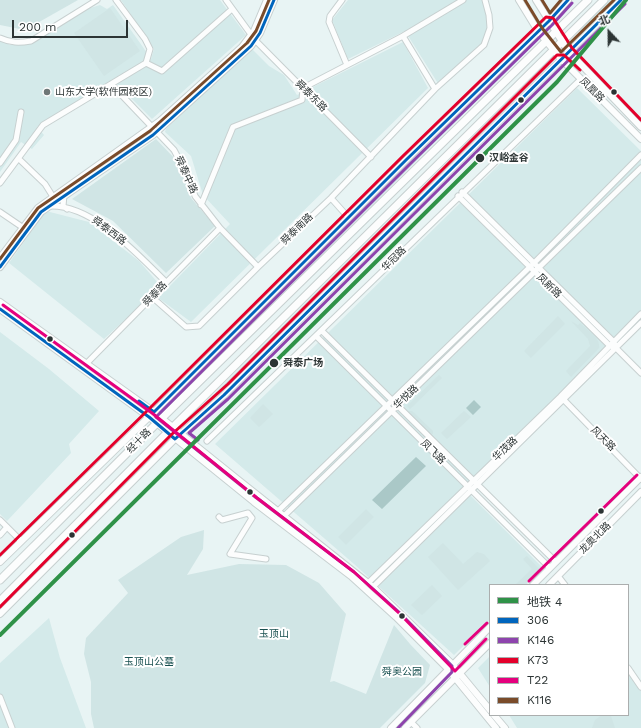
<!DOCTYPE html>
<html>
<head>
<meta charset="utf-8">
<style>
	body { margin:0 }
	#map { position:relative; width:641px; height:728px; overflow:hidden; background:#e8f4f4; font-family:"Work Sans","Noto Sans SC",sans-serif }
	canvas { display:block }
	.legend { position:absolute; left:489px; top:584px; width:140px; height:132px; box-sizing:border-box; background:#fff; border:1px solid #abaeae; margin:0; padding:5px 7px; list-style:none; font-size:12px; color:#2c3434 }
	.legend li { display:flex; align-items:center; gap:8px; height:20px }
	.legend b { width:20px; border:1px solid #abaeae }
	.north { position:absolute; left:589px; top:12px; width:40px; height:40px; -webkit-text-stroke:3px #fff; paint-order:stroke; rotate:338deg; font-size:11px; font-weight:700; line-height:16px; text-align:center; color:#2c3434 }
	.north::after { content:''; display:block; margin:auto; width:14px; height:18px; background:#2c3434; clip-path:polygon(50% 0,100% 100%,50% 72%,0 100%) }
	.scale { position:absolute; left:12px; top:20px; width:116px; height:18px; box-sizing:border-box; border:2px solid #2c3434; border-top:0; padding-left:5px; font-size:12px; line-height:14px; white-space:nowrap; color:#2c3434; -webkit-text-stroke:3px #fff; paint-order:stroke }
</style>
</head>
<body>
<div id="map">
<canvas width="641" height="728"></canvas>
<ul class="legend">
<li><b style="height:5px;background:#2f9248"></b>地铁 4</li>
<li><b style="height:5px;background:#0065bd"></b>306</li>
<li><b style="height:5px;background:#8e44ad"></b>K146</li>
<li><b style="height:5px;background:#e4002b"></b>K73</li>
<li><b style="height:5px;background:#e5007d"></b>T22</li>
<li><b style="height:5px;background:#7a4b2a"></b>K116</li>
</ul>
<div class="north">北</div>
<div class="scale">200 m</div>
</div>
<script>
const c = document.querySelector('canvas').getContext('2d');
c.lineJoin = 'round';
function fillPath(path, color) {
  c.fillStyle = color;
  c.fill(path, 'evenodd');
}
function trace(path, color, width, dash) {
  c.strokeStyle = color;
  c.lineWidth = width;
  c.lineCap = dash ? 'butt' : 'round';
  c.setLineDash(dash || []);
  c.stroke(path);
}
function write(font, color, halo, rows, align = 'center') {
  c.font = font + ' "Work Sans","Noto Sans SC",sans-serif';
  c.lineWidth = 4;
  c.setLineDash([]);
  c.textBaseline = 'middle';
  c.strokeStyle = halo;
  c.fillStyle = color;
  for (const [text, x, y, turn = 0] of rows) {
    c.save();
    c.translate(x, y);
    c.rotate((+turn || 0) * Math.PI / 180);
    c.textAlign = isNaN(turn) ? turn : align;
    if (halo) c.strokeText(text, 0, 0);
    c.fillText(text, 0, 0);
    c.restore();
  }
}
fillPath(new Path2D(`
	M121,0H220L246,35L152,119L117,84L151,59L154,49Z
	M348,0H485L491,21L484,45L439,85L405,31L348,59L332,20Z
	M100,5L107,9L113,5L150,57L37,127L44,135L32,149L21,142L0,172V40L10,45H21L33,43L87,9Z
	M403,42L428,88L191,322L153,294L104,339L9,263L46,211L89,222L139,261L165,291L230,224L203,195L191,156L165,132L166,129L251,48L269,66L284,75L297,95Z
	M577,88L641,151V319L470,495L543,568L526,585H490V620L454,655L354,564L215,444Z
	M0,332L49,369L99,411L69,444L71,453L7,521L0,514Z
	M49,618L60,658L86,728H0V663Z
	M490,656V687L478,668Z
	M628,674L641,690V728H517L509,715H628Z`), '#d4eaea');
fillPath(new Path2D(`
	M0,0H78L25,30L0,25Z
	M609,0H615L582,33L579,30Z
	M110,8L140,51L104,76L74,33Z
	M530,42L533,45L175,401L172,398Z
	M547,63L549,66L191,422L189,419Z
	M156,139L177,161L191,198L215,226L166,273L113,221L72,199Z
	M558,316L565,324L531,358L524,351Z
	M571,321L578,325L580,323C587,330 601,338 599,348L571,377L566,371L590,346L588,339Z
	M439,375L442,378L410,409L407,406Z
	M263,404L273,414L259,427L250,418Z
	M408,411H412L433,431V434L430,435Z
	M464,411L471,417L447,439L441,433Z
	M366,509L374,517L346,545L338,537Z
	M204,530L203,549L187,575L239,564L286,565L319,583L346,614L330,682L334,681L366,694L394,625L410,644L430,665L425,683L380,728H94L91,714V682L84,654L86,638L128,593L118,580L181,537Z
	M443,543L463,564L477,552L484,554L490,561L458,590L428,557Z
	M527,556L540,570L525,585H515L532,569L523,559Z
	M432,585L442,596L422,615L411,605Z
	M602,715L611,716L615,728H592L595,720Z`), '#d0e5e5');
fillPath(new Path2D(`
	M474,400L481,407L473,415L466,408Z
	M416,457L426,466L382,509L372,500Z`), '#aac8c7');
const minor = new Path2D(`
	M226,0L255,40L371,157
	M342,0L330,16L329,22L347,65
	M403,36L463,0
	M0,38C11,43 19,43 31,41L97,0
	M146,63L162,71L232,9
	M19,159L45,184L55,200
	M0,163L16,140L21,112
	M0,183L43,125L146,63L150,49L145,39L116,0
	M462,192L614,342L615,345
	M64,195L63,206L67,209
	M458,196L610,346L616,348L641,373
	M331,198L348,217
	M201,205L233,127L302,100L303,88L403,36L435,89
	M48,206C92,203 137,254 166,282
	M0,212L25,229
	M220,228L258,267
	M152,297L186,327L199,326L258,267L331,198L435,89L484,45L490,28L489,15L485,0
	M322,331L556,562
	M316,336L550,568
	M86,364L220,228L195,196L189,178L174,150L111,84
	M564,400L641,479
	M207,441L581,79
	M278,511L535,262L641,155
	M284,516L641,168
	M219,517L222,520L248,513L252,518L230,554L266,559
	M0,520L21,541
	M0,535L7,527
	M558,576L565,585
	M368,583L560,397L641,314
	M373,587L641,323
	M628,668L641,687
	M0,697L12,728
	M411,722L417,728`);
const major = new Path2D(`
	M519,0L538,31L561,59L641,139
	M536,0L568,51L641,127
	M0,258L38,208L160,121L242,47L254,31L267,0
	M0,267L41,212L153,135L251,46L260,33L274,0
	M0,302L154,412L236,478L373,587L452,664L490,710
	M0,309L149,417L254,502L351,576L396,617L448,669L496,728
	M0,562L154,412L406,160L549,21L568,0
	M533,585L641,477
	M549,585L641,492
	M0,614L175,439L224,395L621,0
	M494,715L505,728
	M391,728L490,627
	M405,728L490,643`);
const highway = new Path2D(`
	M0,580L162,418L588,0
	M0,601L173,427L604,0`);
trace(minor, '#c7d0d0', 7);
trace(major, '#c7d0d0', 8);
trace(highway, '#c7d0d0', 9);
trace(minor, '#fcfdfd', 5);
trace(major, '#fcfdfd', 6);
trace(highway, '#fcfdfd', 7);
trace(new Path2D(`
	M0,267L41,212L153,135L251,46L260,33L274,0
	M0,309L149,417L175,439L224,395L621,0
	M139,401L154,412L406,160L549,21L568,0`), '#0065bd', 3);
trace(new Path2D(`
	M198,440L189,433L228,399L625,4
	M398,728L452,672V666L400,613L354,572L257,498L156,417L410,164L552,25L572,3`), '#8e44ad', 3);
trace(new Path2D(`
	M0,555L150,408L403,156L546,17L553,18L572,48L641,120
	M0,607L171,435L228,384L557,55H564L580,70`), '#e4002b', 3);
trace(new Path2D(`
	M3,305L152,413L257,498L354,572L400,614L455,671L486,639
	M529,581L637,475
	M465,644L487,623`), '#e5007d', 3);
trace(new Path2D(`
	M525,0L542,28L561,52L614,0
	M542,0L550,13L561,0
	M0,259L38,208L150,131L247,43L256,31L269,0`), '#7a4b2a', 3);
trace(new Path2D(`
	M0,635L557,82L626,0`), '#2f9248', 4);
for (const [x, y, r, color] of [
	[47,92,4,"#6e7777"],
	[614,92,3.5,"#2c3434"],
	[521,100,3.5,"#2c3434"],
	[480,158,5,"#2c3434"],
	[50,339,3.5,"#2c3434"],
	[274,363,5,"#2c3434"],
	[250,492,3.5,"#2c3434"],
	[601,511,3.5,"#2c3434"],
	[72,535,3.5,"#2c3434"],
	[402,616,3.5,"#2c3434"]
]) {
  const dot = new Path2D();
  dot.arc(x, y, r, 0, 2 * Math.PI);
  c.fillStyle = color;
  c.fill(dot);
  trace(dot, '#fff', 1.5);
}
write('10px', '#2c3434', '#fff', [
	["凤凰路",592,90,45],
	["舜泰东路",311,96,45],
	["舜泰中路",186,175,65],
	["舜泰南路",297,229,-44],
	["舜泰西路",109,231,37],
	["华冠路",394,259,-45],
	["凤新路",549,286,44],
	["舜泰路",155,294,-46],
	["华悦路",406,397,-44],
	["风天路",603,439,45],
	["经十路",139,441,-45],
	["华茂路",505,449,-44],
	["凤飞路",433,452,45],
	["龙奥北路",595,538,-45]
]);
write('10px', '#2c3434', '#fff', [
	["山东大学(软件园校区)",55,92]
], 'left');
write('bold 10px', '#2c3434', '#fff', [
	["汉峪金谷",489,158],
	["舜泰广场",283,363]
], 'left');
write('10px', '#174f4f', '#fff', [
	["玉顶山",274,634],
	["玉顶山公墓",149,662],
	["舜奥公园",402,672]
]);
</script>
</body>
</html>
